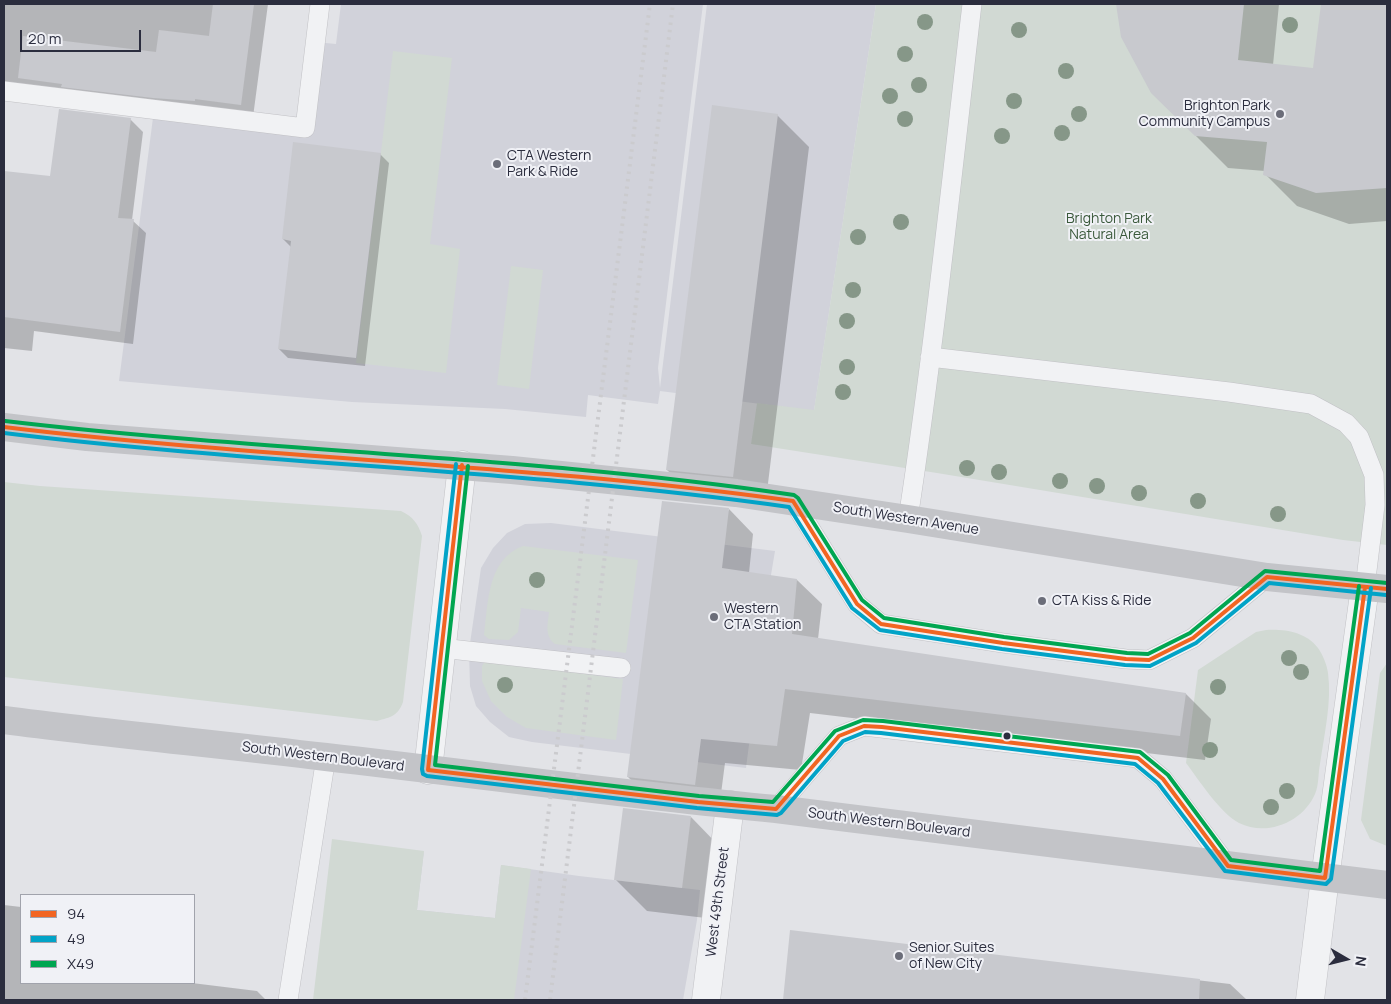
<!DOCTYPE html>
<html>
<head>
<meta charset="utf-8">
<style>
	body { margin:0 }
	#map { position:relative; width:1391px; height:1004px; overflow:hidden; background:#e2e3e7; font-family:Manrope,sans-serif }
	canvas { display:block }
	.frame { position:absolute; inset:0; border:5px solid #2b2d3e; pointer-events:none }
	.legend { position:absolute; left:20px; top:894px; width:175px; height:90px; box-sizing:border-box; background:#f0f1f6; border:1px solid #a1a3ac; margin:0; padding:6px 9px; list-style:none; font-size:15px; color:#2b2d3e }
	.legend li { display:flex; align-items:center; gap:10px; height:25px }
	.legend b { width:25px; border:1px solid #a1a3ac }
	.north { position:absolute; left:1321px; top:934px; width:50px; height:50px; -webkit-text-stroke:4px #f0f1f6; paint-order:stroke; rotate:98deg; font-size:14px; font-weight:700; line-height:20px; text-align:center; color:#2b2d3e }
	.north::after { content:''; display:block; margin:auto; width:18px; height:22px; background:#2b2d3e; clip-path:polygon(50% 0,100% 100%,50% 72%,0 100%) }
	.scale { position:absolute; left:20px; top:30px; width:121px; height:22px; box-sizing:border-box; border:2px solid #2b2d3e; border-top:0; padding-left:6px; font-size:15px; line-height:18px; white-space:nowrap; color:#2b2d3e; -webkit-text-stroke:4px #f0f1f6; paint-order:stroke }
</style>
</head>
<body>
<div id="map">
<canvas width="1391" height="1004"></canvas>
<div class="frame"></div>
<ul class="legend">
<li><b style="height:6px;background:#f26522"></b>94</li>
<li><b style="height:6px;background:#02a3c7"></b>49</li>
<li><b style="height:6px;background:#00a651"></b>X49</li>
</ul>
<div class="north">N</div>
<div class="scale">20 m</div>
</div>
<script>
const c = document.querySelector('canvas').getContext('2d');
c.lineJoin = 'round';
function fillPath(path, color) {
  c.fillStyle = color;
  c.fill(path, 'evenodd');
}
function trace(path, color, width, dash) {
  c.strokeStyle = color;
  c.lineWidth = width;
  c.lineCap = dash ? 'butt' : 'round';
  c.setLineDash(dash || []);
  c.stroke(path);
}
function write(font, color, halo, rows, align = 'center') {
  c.font = font + ' Manrope,sans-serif';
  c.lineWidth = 4;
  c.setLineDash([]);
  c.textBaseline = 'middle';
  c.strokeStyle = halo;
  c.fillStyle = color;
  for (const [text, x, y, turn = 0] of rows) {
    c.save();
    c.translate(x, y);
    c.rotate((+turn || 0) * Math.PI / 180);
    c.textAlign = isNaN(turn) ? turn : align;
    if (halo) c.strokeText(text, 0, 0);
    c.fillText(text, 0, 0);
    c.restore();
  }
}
fillPath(new Path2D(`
	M341,4H703L658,368L660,388L707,4H876L814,411L660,391L658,404L588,395L586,417L505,409L352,402L119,381L154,110L305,128L315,42L336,44Z
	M551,523L775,551L771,575L746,768L532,742L509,737L490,722L476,706L470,686L469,650L481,568L493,548L507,533L525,524Z
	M424,851L417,910L495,918L501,865L579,876L700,890L697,920L683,1000H360Z`), '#d1d2da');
fillPath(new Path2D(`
	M876,4H1387V545L1343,540L937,473L751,444L757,403L814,410Z
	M393,51L452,58L430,244L460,249L446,373L356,363Z
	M511,266L543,270L529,389L497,385Z
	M4,482L40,486L401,511C413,517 418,523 422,536L403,702C398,716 391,717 377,721L4,677Z
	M523,546L638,560L626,653L555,644C544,636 548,623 549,612L521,608L518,632L509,640L489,639L484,635C488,604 487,559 523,546Z
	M1266,630C1285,629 1306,632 1318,648C1323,655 1327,665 1328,673C1332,702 1324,735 1320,764C1318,773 1319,785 1315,794C1303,822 1267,837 1239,823C1220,813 1199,780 1186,763L1198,670L1256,632Z
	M485,661L623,679L616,740L526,728L507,717L491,701L482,681V666Z
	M1387,663V846L1370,839L1361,820L1380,673Z
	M332,839L424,851L417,910L495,918L501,865L531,869L514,1000H313Z`), '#d1d9d3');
fillPath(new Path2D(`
	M4,4H268L253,117L4,87Z
	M1118,4H1279L1273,65L1314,70L1322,4H1387V221L1349,224L1297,206L1265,174V171L1228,168L1152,92L1122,37Z
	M777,115L809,147L765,508L699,501L667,470Z
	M130,119L143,132L132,220L146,233L133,344L34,331L32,351L4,348V172L51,178Z
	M380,154L389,163L365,366L288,358L279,349L291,247L283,239Z
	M729,509L753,534L749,573L797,580L822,604L818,639L1186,694L1211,719L1205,760L810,713L801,770L725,763L719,809L653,802L628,777Z
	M691,817L722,849L714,919L647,911L615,879Z
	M4,905L21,907V983H192L257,991L266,1000H4Z
	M791,932L1230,984L1247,1000H784Z`), '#0003');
fillPath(new Path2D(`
	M213,4H254L241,105L195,99V101L153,98L61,87L62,84L18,78L23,36L156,52L159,30L209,36Z
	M1116,4H1244L1238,60L1313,68L1321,4H1387V188L1316,193L1263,175L1267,142L1195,136L1151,93L1121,37Z
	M712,105L778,114L733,477L666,470Z
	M59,109L131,118L118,218L134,219L120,332L4,317V171L50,176Z
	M293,142L381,153L356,358L278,349L291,241L282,239Z
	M662,501L729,508L722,568L797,579L792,634L1186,693L1180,736L785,689L777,746L701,739L695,785L627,777Z
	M623,808L691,816L682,888L614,880Z
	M790,930L1200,979L1199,1000H783Z`), '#c8c9ce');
const lane = new Path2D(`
	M4,91L305,128L320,4
	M930,357L1229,392L1311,404L1346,423L1359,437L1374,475L1375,505L1365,587
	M793,501L857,604L881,624L1003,643L1126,659L1149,660L1193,638L1267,577
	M908,519C934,348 952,175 972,4
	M441,648L621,668
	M776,809L839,736L864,726L1138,758L1163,779L1228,866
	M288,1000L326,757`);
const street = new Path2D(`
	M428,770L462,465
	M706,1000L730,805
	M1310,1000L1325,878L1365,587`);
trace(lane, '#c1c1c5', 20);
trace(street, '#c1c1c5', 29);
trace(lane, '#f1f2f4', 19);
trace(street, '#f1f2f4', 28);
trace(new Path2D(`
	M4,427L87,437L512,470L736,493L908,519L1267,577L1387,589
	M4,720C111,734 219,744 326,757C476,774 626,795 776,809L1387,885`), '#c3c4c8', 28);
trace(new Path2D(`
	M525,1000L650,4
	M550,1000L673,4`), '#cbcbce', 4, [2.5, 5]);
trace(new Path2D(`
	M4,427C266,459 531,464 793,501L857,604L881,624L1003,643L1126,659L1149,660L1193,638L1267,577L1387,589
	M462,465L428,770L698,802L776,809L839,736L864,726L882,727L1138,758L1163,779L1228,866L1325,878L1365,587`), '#f26522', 4);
trace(new Path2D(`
	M4,433C265,465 529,470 789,507L852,608L880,630L1002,649L1125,665L1150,666L1196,643L1269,583L1386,595
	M456,464L422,769L423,774L427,776L697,808L777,815L781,813L843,741L865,732L881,733L1135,764L1158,783L1225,871L1326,884L1331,879L1371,588`), '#02a3c7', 4);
trace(new Path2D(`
	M5,421C267,452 533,456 794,495L798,498L862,600L884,618L1004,637L1127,653L1148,654L1190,633L1265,571L1387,583
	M468,466L435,765L699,796L773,802L835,731L863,720L883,721L1140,752L1168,775L1231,860L1320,871L1359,586`), '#00a651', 4);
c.fillStyle = '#869788';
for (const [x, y] of [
	[925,22],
	[1290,25],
	[1019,30],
	[905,54],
	[1066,71],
	[919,85],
	[890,96],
	[1014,101],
	[1079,114],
	[905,119],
	[1062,133],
	[1002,136],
	[901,222],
	[858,237],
	[853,290],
	[847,321],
	[847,367],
	[843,392],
	[967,468],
	[999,472],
	[1060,481],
	[1097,486],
	[1139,493],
	[1198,501],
	[1278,514],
	[537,580],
	[1289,658],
	[1301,672],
	[505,685],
	[1218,687],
	[1210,750],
	[1287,791],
	[1271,807]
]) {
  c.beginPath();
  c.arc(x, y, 8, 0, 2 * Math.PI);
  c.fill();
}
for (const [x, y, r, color] of [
	[1280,114,5,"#6b6d79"],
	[497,164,5,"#6b6d79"],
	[1042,601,5,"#6b6d79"],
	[714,617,5,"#6b6d79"],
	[1007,736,4.5,"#2b2d3e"],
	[899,956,5,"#6b6d79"]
]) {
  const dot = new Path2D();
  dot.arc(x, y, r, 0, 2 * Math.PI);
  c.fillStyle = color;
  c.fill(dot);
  trace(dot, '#f0f1f6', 2);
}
write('14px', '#2b2d3e', '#f0f1f6', [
	["Brighton Park",1270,106,"right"],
	["Community Campus",1270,122,"right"],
	["CTA Western",507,156],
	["Park & Ride",507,172],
	["CTA Kiss & Ride",1052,601],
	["Western",724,609],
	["CTA Station",724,625],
	["Senior Suites",909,948],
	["of New City",909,964]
], 'left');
write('14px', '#3a593b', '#f0f1f6', [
	["Brighton Park",1109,219],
	["Natural Area",1109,235]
]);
write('14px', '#2b2d3e', '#f0f1f6', [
	["South Western Avenue",906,519,9],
	["South Western Boulevard",323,757,7],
	["South Western Boulevard",889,823,7],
	["West 49th Street",718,902,-83]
]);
</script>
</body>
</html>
